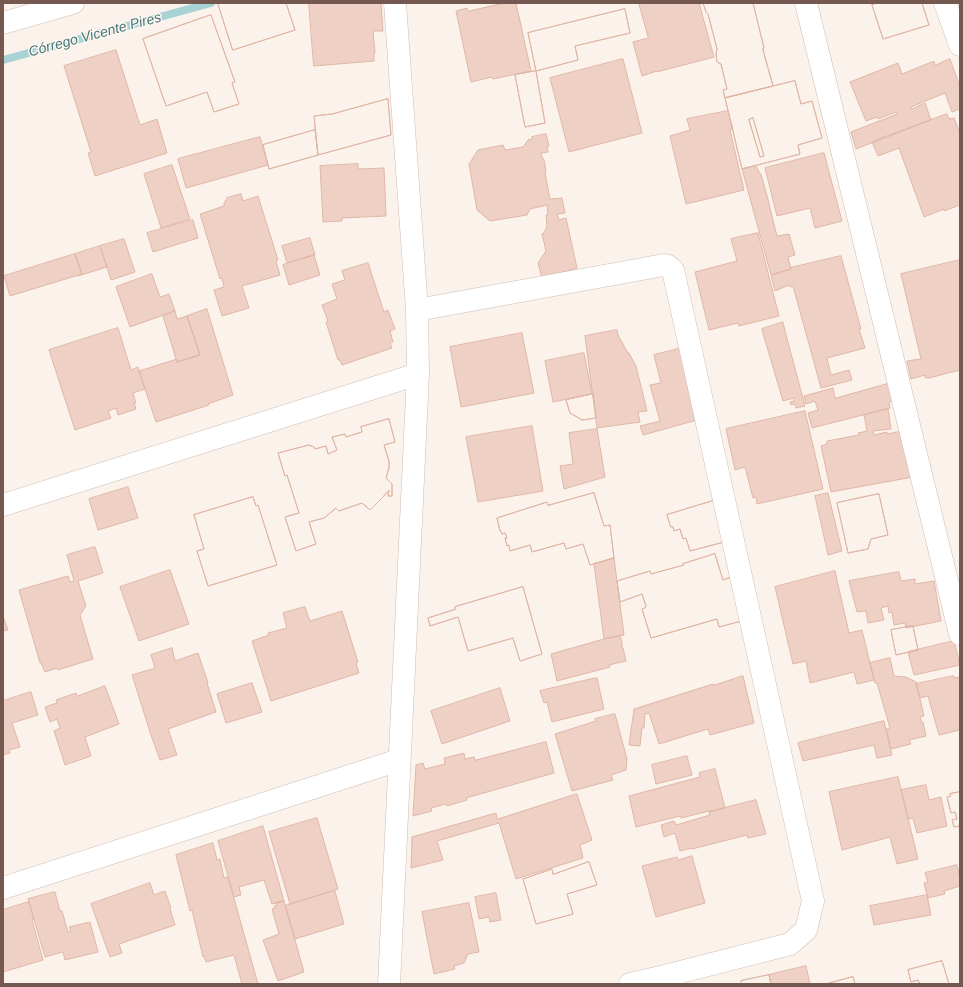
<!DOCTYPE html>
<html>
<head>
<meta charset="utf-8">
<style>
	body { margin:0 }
	#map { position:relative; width:963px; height:987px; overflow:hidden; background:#fbf3eb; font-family:Helvetica,sans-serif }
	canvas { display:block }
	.frame { position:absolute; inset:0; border:4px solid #75584f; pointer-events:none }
</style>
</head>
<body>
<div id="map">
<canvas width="963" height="987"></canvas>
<div class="frame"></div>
</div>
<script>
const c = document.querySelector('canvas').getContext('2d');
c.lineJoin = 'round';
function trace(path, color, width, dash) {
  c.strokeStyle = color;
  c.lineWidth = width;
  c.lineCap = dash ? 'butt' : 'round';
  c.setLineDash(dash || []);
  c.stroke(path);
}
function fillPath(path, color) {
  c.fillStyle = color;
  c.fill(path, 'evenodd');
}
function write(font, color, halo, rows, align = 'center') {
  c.font = font + ' Helvetica,sans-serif';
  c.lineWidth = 3;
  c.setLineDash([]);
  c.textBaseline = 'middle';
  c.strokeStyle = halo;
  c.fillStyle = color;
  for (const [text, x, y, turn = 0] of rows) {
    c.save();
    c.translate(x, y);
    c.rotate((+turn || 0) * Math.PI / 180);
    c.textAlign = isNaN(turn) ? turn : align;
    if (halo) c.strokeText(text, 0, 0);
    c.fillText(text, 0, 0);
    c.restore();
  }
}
trace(new Path2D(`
	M3,60L211,3`), '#a7d3d5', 8);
const building = new Path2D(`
	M218,3H286L295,30L233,50Z
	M218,3H286L295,30L233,50Z
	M309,3H381L383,31H373L375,53H374V61L314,66Z
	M504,3H516L531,71L493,79L492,77L471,82L456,11L467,8L468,11Z
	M639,3H699L714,57L657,72V71L642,76L633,42L648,38Z
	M699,3H753L764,48H763V50L773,86L725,98L723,90L727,89L721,64L717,62L716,54L717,49L708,14L706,12L703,3L700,4Z
	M699,3H753L764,48H763V50L773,86L725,98L723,90L727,89L721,64L717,62L716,54L717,49L708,14L706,12L703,3L700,4Z
	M877,3H922L929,25L883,39L872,5Z
	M877,3H922L929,25L883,39L872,5Z
	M625,9L630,33L575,46L578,60L536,71L528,33Z
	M625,9L630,33L575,46L578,60L536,71L528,33Z
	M211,15L235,82L232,83L239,104L214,112L207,92L166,106L143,39Z
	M211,15L235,82L232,83L239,104L214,112L207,92L166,106L143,39Z
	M116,50L140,125L157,119L167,153L95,176L88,153L91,152L64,66Z
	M623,59L642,133L569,152L550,78Z
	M950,59L960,87V109L952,112L945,93L911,107L912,109L925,103L931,120L856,149L851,132L897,114L896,112L878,119L877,117L866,121L850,82L898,63L902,74L934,61L935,65Z
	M536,71L545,123L525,127L515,75Z
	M536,71L545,123L525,127L515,75Z
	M795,81L801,104L812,101L822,138L798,145L800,154L742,169L725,98ZM753,118L764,156L760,157L749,120Z
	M795,81L801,104L812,101L822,138L798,145L800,154L742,169L725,98ZM753,118L764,156L760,157L749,120Z
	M388,99L391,135L318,155L314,116L332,114Z
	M388,99L391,135L318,155L314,116L332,114Z
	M728,111L733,129L730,130L744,190L686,204L670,136L690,130L687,119Z
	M947,114L949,119L954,118L960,133V205L944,211V209L924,217L899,148L878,156L872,142Z
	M315,130L318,155L269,169L263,145Z
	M315,130L318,155L269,169L263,145Z
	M546,134L549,146L547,147L548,152L541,153L542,157L544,160L546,171L545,173L550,199L562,198L565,213L557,214L559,220L566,218L577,268L542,278L538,263L546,251L542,234L544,233L547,226L546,215H548L547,205L530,209L527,215L490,221L477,210L469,164L478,150L503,145L505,150L523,147L528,140L532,139V137Z
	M260,137L268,165L186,188L178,159Z
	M824,153L842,221L815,228L810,208L777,216L765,168Z
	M358,164V169L384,168L386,216L342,218V221L323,222L320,166Z
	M172,165L190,219L161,228L144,174Z
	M756,166L760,174H761L769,203V204L777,236L789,234L795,255L788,257L791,269L771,275L742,169Z
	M241,194L243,201L258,196L278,260L276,261L280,275L242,286L249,308L222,316L214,290L224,287L222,278L220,279L200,214L224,206V203L225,202V201L227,200V198Z
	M193,220L198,238L153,252L147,233Z
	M758,233L779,316L739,326L738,323L709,330L695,272L737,261L731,239Z
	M310,238L315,255L287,263L282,246Z
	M124,239L135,272L111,280L100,246Z
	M100,246L107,267L78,276L82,274L75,254Z
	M75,254L82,274L10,296L4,276Z
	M314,255L320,275L289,285L283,265Z
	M841,256L861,329H859L865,348L827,358L831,375L849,370L852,380L821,388L793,286L790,287L789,285L775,291L771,275L791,269L790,268Z
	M960,260V370L929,378H925V375L911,379L907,361L921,359L901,274Z
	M368,263L384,312L388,310L395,329L390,331L393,342L390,343L392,348L342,365L340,360H338L326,322L328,321L322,305L337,299L332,284L345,280L342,271Z
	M152,274L160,297L169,294L175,311L130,327L116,287Z
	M207,309L233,395L208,404L209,405L156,422L139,371L177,359V362L200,355L187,316Z
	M175,311L177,319L187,316L200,355L177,362L163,316Z
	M783,322L785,331L805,406L796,408L795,404L791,405L790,402L794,401V398L783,401L762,330V329Z
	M118,328L131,370L138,367L145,389L133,393L136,403H134L136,409L118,415L116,408L108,411L111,418L75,430L49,350Z
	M617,330L618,335L628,353H629L636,366L647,411L638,412L640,422L597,428L585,336Z
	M522,333L534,393L461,407L450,347Z
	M682,348L697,420L643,435L640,426L660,421L650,385L661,383L654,355Z
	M584,353L592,394L553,402L545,361Z
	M891,383L895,400L889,402L890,408L812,428L808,413L818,410L815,401L806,404L804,396L833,388L835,398Z
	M593,394L596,418L582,420L570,413L566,400Z
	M593,394L596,418L582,420L570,413L566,400Z
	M888,409L891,429L873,431L874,435L887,432V434L902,431L913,477L831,492L821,446L827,444V441L859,435L858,433L867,431L864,415Z
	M805,411L823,489L757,504L756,497L753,498L745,467L735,470L726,429Z
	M389,419L395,442L384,445L389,461V468L386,478L392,484V496H388L389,490L382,498L370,510L362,503L339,511L336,508L324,518L309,522L316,544L296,551L285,517L299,513L287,475L285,476L284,473L278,453L309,445L314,447L315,449L326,446L328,454L337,450L332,437L345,434L346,437L362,432L361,427Z
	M389,419L395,442L384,445L389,461V468L386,478L392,484V496H388L389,490L382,498L370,510L362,503L339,511L336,508L324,518L309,522L316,544L296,551L285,517L299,513L287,475L285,476L284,473L278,453L309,445L314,447L315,449L326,446L328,454L337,450L332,437L345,434L346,437L362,432L361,427Z
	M532,426L543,491L478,502L466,437Z
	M597,429L605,477L564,489L560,466L573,464L569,433Z
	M128,487L138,518L98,530L89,499Z
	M594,493L604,526L610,525L614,558L590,565L583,544L566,549L564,543L532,552L530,545L510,551L509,545L507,546L505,538H507L505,533L502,534L501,531H500L497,518L547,502L548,505Z
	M594,493L604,526L610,525L614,558L590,565L583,544L566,549L564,543L532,552L530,545L510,551L509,545L507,546L505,538H507L505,533L502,534L501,531H500L497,518L547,502L548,505Z
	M828,493L842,551L828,555L815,496Z
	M879,494L888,535L871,539L868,549L848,553L837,503Z
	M879,494L888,535L871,539L868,549L848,553L837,503Z
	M253,497L256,506L258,505L277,565L208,586L197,551L204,549L194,515Z
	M253,497L256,506L258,505L277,565L208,586L197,551L204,549L194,515Z
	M716,500L728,541L690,551L686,538L683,539L680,529L674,531L673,527H671L670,525L667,515Z
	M716,500L728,541L690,551L686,538L683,539L680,529L674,531L673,527H671L670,525L667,515Z
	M95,547L103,573L78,581L86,606L80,615L93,659L58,670L57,668L45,672L41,663H40L19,590L68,576L70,582L74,581L67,555Z
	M715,554L723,580L731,577L749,619L719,627L717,619L651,638L642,609L645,608L646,606L642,594L620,602L617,581L650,571L651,574L684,565L683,564Z
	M715,554L723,580L731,577L749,619L719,627L717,619L651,638L642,609L645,608L646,606L642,594L620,602L617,581L650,571L651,574L684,565L683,564Z
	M614,558L624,635L604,639L594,564Z
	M170,570L189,624L139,641L120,587Z
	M835,571L849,633L862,630L874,680L857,684L854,672L810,683L806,661L793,664L775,587Z
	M899,572L901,581L915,579V584L934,581L941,621L906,628L905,623L894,625L892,612L889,613L888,606L881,608L884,620L868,623L866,611L857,612L849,581Z
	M523,587L542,654L520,661L513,638L468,651L458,617L430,626L428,618L456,609L455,607Z
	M523,587L542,654L520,661L513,638L468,651L458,617L430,626L428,618L456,609L455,607Z
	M305,607L310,621L342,611L358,662L356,663L359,673L271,701L252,641L269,635L268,633L287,628L283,613Z
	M3,616L8,630L3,631Z
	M913,626L918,650L896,655L891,630Z
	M913,626L918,650L896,655L891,630Z
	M620,636L622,642V648H623L626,661L609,665L610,667L557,681L551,654L604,639Z
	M954,641L960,665L914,675L908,652Z
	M172,648L175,661L198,653L208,683H207L216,712L168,729L177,755L160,760L151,735L132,675L155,668L151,655Z
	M890,658L894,676L906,677L916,682L924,716L920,717L922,723L923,722L926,736L909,740L911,744L891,749L886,729L890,728L877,683H875L870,663Z
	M743,676L754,723L710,735L708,729L659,744L649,713L645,714L644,728H642L640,746L629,745L634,709L713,684L714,685Z
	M954,676V678L960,677V730L939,735L928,696L920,698L916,684Z
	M595,678H597L604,709L552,722L547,702L544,703L540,691Z
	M252,683L262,712L226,723L217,694Z
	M105,686L119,724L85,737L91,756L65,765L54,731L60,728L57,719L50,722L45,707L57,703L56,700L76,693L77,696Z
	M500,688L510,721L442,744L431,711Z
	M31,692L38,715L12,723L20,747L9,750L10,753L3,755V701Z
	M615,714L627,759L626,770L611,775L613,780L572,791L555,734L596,721L595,719Z
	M884,721L892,755L877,758L874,745L803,761L798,743Z
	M546,742L554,773L466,798L467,800L447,806L446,804L431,808L432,811L413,816L416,765L423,763L425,769L445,764L444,758L464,753L465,759L474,757L475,760Z
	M687,756L692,775L656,784L652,765Z
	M715,769L725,808L709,812V811L681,818L680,816L636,827L629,796L700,777L699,773Z
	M898,777L918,859L897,864L890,837L842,850L829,792Z
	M926,785L929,800L941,797L947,826L917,833L913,818L908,819L901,790Z
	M960,792V832L959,826L954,827L952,820L957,819L955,812L951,813L947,797L951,796L950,794Z
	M960,792V832L959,826L954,827L952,820L957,819L955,812L951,813L947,797L951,796L950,794Z
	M577,794L592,840L580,845L583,858L516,879L499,823L437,841L443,860L411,868L412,837L496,813L497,819Z
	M756,800L766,834L748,838L747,835L692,849V848L680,851L675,833L664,837L661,825L674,821L676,825L710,815L709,812Z
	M317,818L338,889L290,904L269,832Z
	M263,826L284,901L272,904L264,880L239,887L241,895L234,897L218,841Z
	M213,843L217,860L220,859L224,878L228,877L258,984H242L234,955L206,962L204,956L203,957L192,910L190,911L176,855Z
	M692,856L705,903L656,917L642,866L677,857L678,860Z
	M589,862L597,885L567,894L573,914L536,924L523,879L552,869L553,874Z
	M589,862L597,885L567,894L573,914L536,924L523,879L552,869L553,874Z
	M957,865L960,878V886L944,891L945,894L928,898L924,883L928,882L925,873Z
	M150,883L154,895L165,891L171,908L170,909L175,925L119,944L122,953L110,957L91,904Z
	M335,891L344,924L295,939L285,906Z
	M55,892L60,911H62L68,932L71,931L69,927L90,922L98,952L65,960L63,952L45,957L28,899Z
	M496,893L501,920L490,922L489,917L479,919L475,897Z
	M927,895L931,915L874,925L870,906Z
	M284,901L304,972L278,981L263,940L279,934L272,909L275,908L274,906L277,905L276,903Z
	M29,902L34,919L32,920L43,960L3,972V910Z
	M469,903L479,952L468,954L464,963L454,966L455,969L434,974L422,912Z
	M942,961L949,984H920L918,980L911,982L908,970Z
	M942,961L949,984H920L918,980L911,982L908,970Z
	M806,966L810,984H771L769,975Z
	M769,975L771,984H742L741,981Z
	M769,975L771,984H742L741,981Z
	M853,977L855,984H826Z
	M853,977L855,984H826Z`);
fillPath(building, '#eed0c5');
trace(building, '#e0b6a6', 1);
const street = new Path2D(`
	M806,3L960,634
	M945,3L960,45
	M3,23L73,3
	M417,310L664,265L668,266L673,270L813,901L806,930L790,944L665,976L630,984
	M3,505L418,374
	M3,888L399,760
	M389,984L418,374L417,310L395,3`);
trace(street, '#cfbcb3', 23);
trace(street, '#fff', 22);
write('italic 14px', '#447678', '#fef7f1', [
	["Córrego Vicente Pires",95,35,-15]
]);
</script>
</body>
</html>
